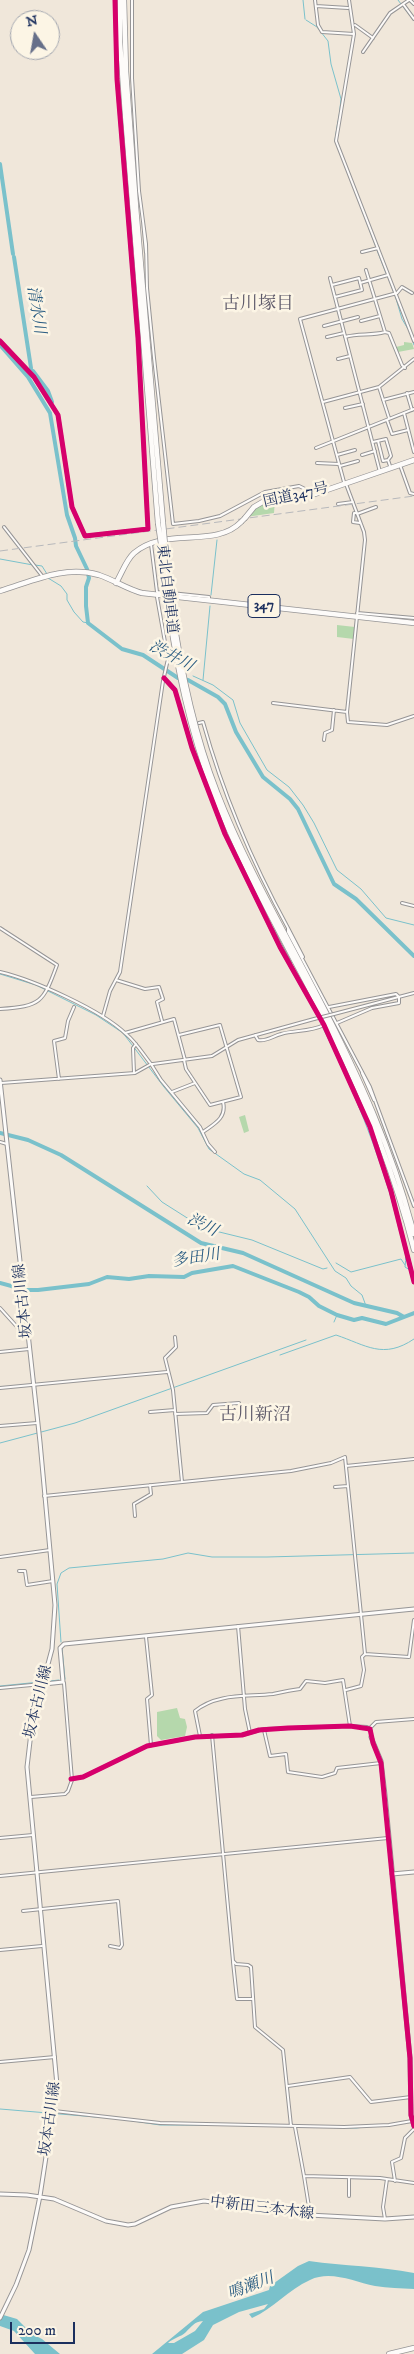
<!DOCTYPE html>
<html>
<head>
<meta charset="utf-8">
<style>
	body { margin:0 }
	#map { position:relative; width:414px; height:2354px; overflow:hidden; background:#f0e7da; font-family:"IM FELL DW Pica",serif }
	canvas { display:block }
	.north { position:absolute; left:10px; top:10px; width:50px; height:50px; box-sizing:border-box; background:#fcf5e5; border:1px solid #a2a6af; border-radius:50%; rotate:348deg; font-size:14px; font-weight:700; line-height:20px; text-align:center; color:#1b2f5e }
	.north::after { content:''; display:block; margin:auto; width:18px; height:22px; background:#666f89; clip-path:polygon(50% 0,100% 100%,50% 72%,0 100%) }
	.scale { position:absolute; left:10px; top:2322px; width:65px; height:22px; box-sizing:border-box; border:2px solid #1b2f5e; border-top:0; padding-left:6px; font-size:15px; line-height:18px; white-space:nowrap; color:#1b2f5e; -webkit-text-stroke:4px #fcf5e5; paint-order:stroke }
</style>
</head>
<body>
<div id="map">
<canvas width="414" height="2354"></canvas>
<div class="north">N</div>
<div class="scale">200 m</div>
</div>
<script>
const c = document.querySelector('canvas').getContext('2d');
c.lineJoin = 'round';
function fillPath(path, color) {
  c.fillStyle = color;
  c.fill(path, 'evenodd');
}
function trace(path, color, width, dash) {
  c.strokeStyle = color;
  c.lineWidth = width;
  c.lineCap = dash ? 'butt' : 'round';
  c.setLineDash(dash || []);
  c.stroke(path);
}
function write(font, color, halo, rows, align = 'center') {
  c.font = font + ' "IM FELL DW Pica","Noto Serif JP",serif';
  c.lineWidth = 5;
  c.setLineDash([]);
  c.textBaseline = 'middle';
  c.strokeStyle = halo;
  c.fillStyle = color;
  for (const [text, x, y, turn = 0] of rows) {
    c.save();
    c.translate(x, y);
    c.rotate((+turn || 0) * Math.PI / 180);
    c.textAlign = isNaN(turn) ? turn : align;
    if (halo) c.strokeText(text, 0, 0);
    c.fillText(text, 0, 0);
    c.restore();
  }
}
fillPath(new Path2D(`
	M404,342L412,343L414,349L398,352L396,347L404,345Z
	M275,500L274,513L246,517C255,508 262,502 275,500Z
	M337,625L355,627L354,639L337,637Z
	M245,1115L249,1131L244,1133L239,1117Z
	M177,1708L180,1718L185,1719L187,1727L185,1736L161,1740L157,1736V1712Z`), '#b5d8ac');
fillPath(new Path2D(`
	M309,2261C344,2266 379,2266 414,2273V2289C401,2288 388,2288 375,2286C354,2282 331,2270 310,2280C288,2290 274,2308 252,2318L249,2314L264,2309L268,2304L239,2312L213,2325L204,2340L182,2354H152L203,2312L269,2290L270,2286L298,2266ZM203,2321L195,2331L174,2343H168C173,2338 181,2337 186,2332C192,2326 194,2322 203,2321Z
	M0,2314L17,2319L32,2334L42,2339L60,2354H35L14,2331L0,2326Z`), '#7ac1cb');
trace(new Path2D(`
	M303,0L305,19
	M398,0L414,21
	M306,20L317,27L328,41L331,64L341,99L339,118
	M335,140L338,121
	M361,208L376,247
	M377,250L386,273
	M388,277L394,293
	M395,295L402,319L408,329
	M410,332L414,345
	M0,559L33,565
	M35,565L42,566L47,574
	M48,578L61,586L67,594V600L74,612L83,622L88,623
	M211,595L217,540
	M193,676L213,685L233,700L240,723L267,770L289,787L303,805L314,823L337,870L361,889L386,918L414,925
	M203,680L210,606
	M0,974L36,985L96,1015L123,1033L164,1087L198,1128L209,1149L244,1174L260,1180L295,1209L335,1271L346,1278L351,1286L362,1295L366,1306
	M323,1028C353,1088 378,1150 396,1215C400,1231 408,1250 405,1267L410,1270
	M147,1186L162,1202L203,1228L252,1240L323,1269L327,1268
	M336,1263L351,1272L401,1259L405,1265
	M334,1322L337,1315
	M280,1355L336,1335C366,1345 383,1360 414,1339
	M0,1443L75,1423L306,1340
	M61,1642L57,1584L61,1573L69,1568L163,1559L188,1553L212,1557H267L414,1553
	M62,1648L65,1679
	M50,1681L59,1680
	M0,1686L40,1682
	M0,2109L96,2117
	M120,2119L160,2125H223
	M227,2125L251,2126
	M265,2126L356,2128L413,2122`), '#7ac1cb', 1);
trace(new Path2D(`
	M0,164L13,254
	M14,257L31,368
	M0,345L28,377L50,413L67,515L75,538L76,546L87,569L89,578L86,587V606L88,623L122,649L143,655L178,678L188,680L218,697L225,704L236,732L263,777L290,799L298,809L334,884L356,899L414,956
	M33,371L48,391L52,402
	M0,1133L28,1140L61,1155L201,1243L243,1253L354,1303L397,1313L404,1317
	M0,1283L26,1290H38L89,1284L107,1277L129,1279L149,1276L184,1277L192,1273L233,1266L299,1292L309,1297L319,1306L337,1315L354,1320L362,1318L386,1324L414,1313`), '#7ac1cb', 4);
const street = new Path2D(`
	M132,0V78L139,191L146,244L147,288L154,358L173,524L199,521L220,516L265,492L299,486L305,489L307,494
	M315,0L318,25L322,32L354,34
	M349,0L354,34L336,141L414,341
	M410,0L414,4
	M403,4L414,19
	M316,6L348,8
	M355,25L373,38
	M363,52L390,13L409,0
	M129,217L133,259
	M143,221L146,253
	M362,252L378,248
	M366,270L385,332L389,333L402,365L405,368
	M330,278L380,472
	M360,283L388,275
	M332,285L359,278L362,290L335,297
	M361,321L380,316
	M324,326L358,317
	M327,337L344,333
	M345,337C359,333 371,336 385,332
	M0,341L34,377L58,415L72,507L85,536L148,529L138,338L117,79L115,0
	M338,359L350,356
	M379,387L389,418
	M407,393L412,410
	M383,400L414,392
	M323,402L379,387L414,359
	M345,408L363,404
	M404,413L414,452
	M387,420L392,434L408,430
	M378,441L383,461L388,460L390,466
	M373,442L386,439L391,456L388,460
	M316,448L414,409
	M337,455L355,450
	M362,455L375,451
	M317,463L339,464
	M400,465L410,493L414,494
	M340,466L358,461
	M344,482L300,319L397,293L402,287L412,293
	M346,484L364,532L365,540L347,712
	M338,504L353,502
	M357,513H354L353,522L360,523
	M357,514L376,507
	M4,527L43,577
	M151,544L157,592L166,593
	M171,593L209,597V599
	M357,613L414,618
	M164,678L175,690L192,748L225,834L280,947L324,1025L370,1127L391,1191L414,1282
	M273,703L347,712L348,722L387,725L414,716
	M199,723L203,722C223,794 252,862 288,928V932L370,1087L414,1206
	M324,740L325,733L332,730L334,710
	M402,903L414,906
	M0,928L57,965C43,1003 41,1006 0,1009
	M288,928L303,957
	M272,929L290,963
	M0,972C34,980 101,1010 126,1034C136,1042 143,1054 151,1064H153L212,1056L238,1040L314,1019
	M116,980L145,989L159,987L163,999L157,1002L162,1021
	M329,1007L396,994L399,997V1003L372,1008L337,1023
	M334,1014L414,993
	M103,1016L110,991L120,972L163,681L168,659L157,597
	M125,1033L174,1019L185,1060
	M179,1035L220,1025L241,1097L210,1105L186,1069L184,1060
	M255,1035L258,1040C266,1042 273,1036 281,1034C295,1030 310,1032 324,1025
	M134,1073L133,1048L136,1044
	M362,1073L374,1100
	M348,1076L361,1108
	M59,1079L54,1041L65,1038L68,1021L74,1007
	M1,1083L135,1073L151,1064L161,1080L200,1127L208,1144L215,1152
	M172,1092L195,1083
	M203,1132C214,1124 227,1118 223,1102
	M0,1142L7,1144
	M0,1308L19,1329L27,1330
	M175,1337L176,1347L165,1358L173,1390L182,1482
	M0,1352L29,1349
	M0,1388L167,1372
	M150,1412L175,1410
	M175,1414L207,1413L213,1405L239,1403
	M0,1426L37,1423
	M346,1466L414,1459
	M335,1487L348,1486
	M44,1496L291,1471L331,1463L345,1457L365,1654L362,1657L364,1670L361,1686L346,1690
	M135,1516L134,1504L151,1494L150,1485
	M0,1557L50,1550
	M19,1571H25L27,1585L53,1581
	M238,1626L245,1709L250,1733
	M146,1637L152,1695L147,1699L151,1745
	M365,1654L409,1657L414,1620
	M0,1688L42,1684
	M370,1728L376,1722L414,1719
	M264,1730L270,1756L286,1754L288,1772L322,1777L335,1773L337,1768L381,1763
	M212,1735L233,1961L236,1964L248,1965L251,1967L255,2027L283,2050L291,2126
	M200,1736L195,1711C217,1693 246,1697 273,1694C282,1692 291,1690 300,1689L306,1681L325,1683L343,1680L350,1726
	M71,1779L83,1777L147,1746L195,1737L242,1735L264,1729L350,1726L367,1727L371,1731V1737
	M31,1797L65,1794L68,1791L72,1780L64,1683
	M0,1838L33,1835
	M0,1876L388,1838
	M23,1911L118,1901L122,1945L120,1948L110,1946
	M0,1950L42,1946
	M233,1962L237,1999H252
	M0,2062L55,2057
	M288,2086L350,2077L371,2102L411,2097
	M54,2111L160,2123L344,2127L389,2125L412,2121
	M295,2127L304,2176L380,2178L414,2183
	M395,2181L392,2162L401,2158L405,2138L414,2129
	M349,2196V2178
	M300,2213L307,2211L309,2207L304,2176
	M385,2219L383,2207L387,2179`);
const secondary = new Path2D(`
	M0,1080L40,1442L55,1605L52,1649L32,1724L27,1767L57,2085L40,2196L29,2250L16,2285L0,2318
	M44,1684L63,1682L60,1648L64,1644L414,1609
	M371,1737L381,1761L385,1795L410,2058L411,2115L414,2126
	M392,1874L414,1872
	M0,2194L27,2195L54,2199L106,2221L128,2225L135,2224L171,2207L204,2201L309,2215L385,2219L414,2217`);
const highway = new Path2D(`
	M120,0V42L125,114L158,523
	M124,0L126,71L136,207L163,523
	M245,518L254,507L266,500L315,494L414,460
	M161,544L165,589
	M165,544L169,589
	M116,583C122,573 126,560 134,553C165,526 215,549 241,522
	M0,591C33,581 64,565 99,575C114,580 127,589 142,593L414,623
	M167,601C177,666 189,729 213,791C245,876 293,954 333,1035C367,1104 395,1175 414,1250
	M171,601C180,666 193,731 217,792C245,864 284,931 319,999C358,1074 393,1151 414,1234
	M389,2354L414,2348`);
trace(street, '#969596', 4);
trace(secondary, '#969596', 5);
trace(highway, '#969596', 6);
trace(street, '#fdfbf9', 2);
trace(secondary, '#fdfbf9', 3);
trace(highway, '#fdfbf9', 4.5);
trace(new Path2D(`
	M0,551L414,496`), '#b7b8bb', 1, [8, 4]);
const streetBridge = new Path2D(`
	M314,1019L334,1014`);
const highwayBridge = new Path2D(`
	M241,522L245,518
	M158,523L161,544
	M163,523L165,544
	M165,589L167,601
	M169,589L171,601`);
trace(streetBridge, '#969596', 4, []);
trace(highwayBridge, '#969596', 6, []);
trace(streetBridge, '#fdfbf9', 2);
trace(highwayBridge, '#fdfbf9', 4.5);
trace(new Path2D(`
	M0,341L34,377L58,415L72,507L85,536L148,529L138,338L117,79L115,0
	M164,678L175,690L192,748L225,834L280,947L324,1025L370,1127L391,1191L414,1282
	M71,1779L83,1777L147,1746L195,1737L242,1735L259,1730L288,1728L350,1726L370,1729L373,1743L381,1763L410,2058L411,2115L414,2126`), '#d6006c', 5);
for (const [x, y, w] of [
	[264,606,32]
]) {
  const box = new Path2D();
  box.roundRect(x - w / 2, y - 11.5, w, 23, 4);
  c.fillStyle = '#fcf5e5';
  c.fill(box);
  trace(box, '#1b2f5e', 1);
}
write('bold 14px', '#1b2f5e', null, [
	["347",264,606]
]);
write('15px', '#1b2f5e', '#fcf5e5', [
	["国道347号",296,496,-13],
	["東北自動車道",166,589,83],
	["坂本古川線",24,1301,-96],
	["坂本古川線",39,1702,-76],
	["坂本古川線",51,2119,-82],
	["中新田三本木線",262,2209,7]
]);
write('italic 16px', '#2a5c82', '#fcf5e5', [
	["清水川",35,310,81],
	["渋井川",171,657,28],
	["渋川",202,1226,26],
	["多田川",196,1259,-9],
	["鳴瀬川",251,2287,-21]
]);
write('18px', '#5e5a6a', '#fcf5e5', [
	["古川塚目",258,305],
	["古川新沼",255,1416]
]);
</script>
</body>
</html>
